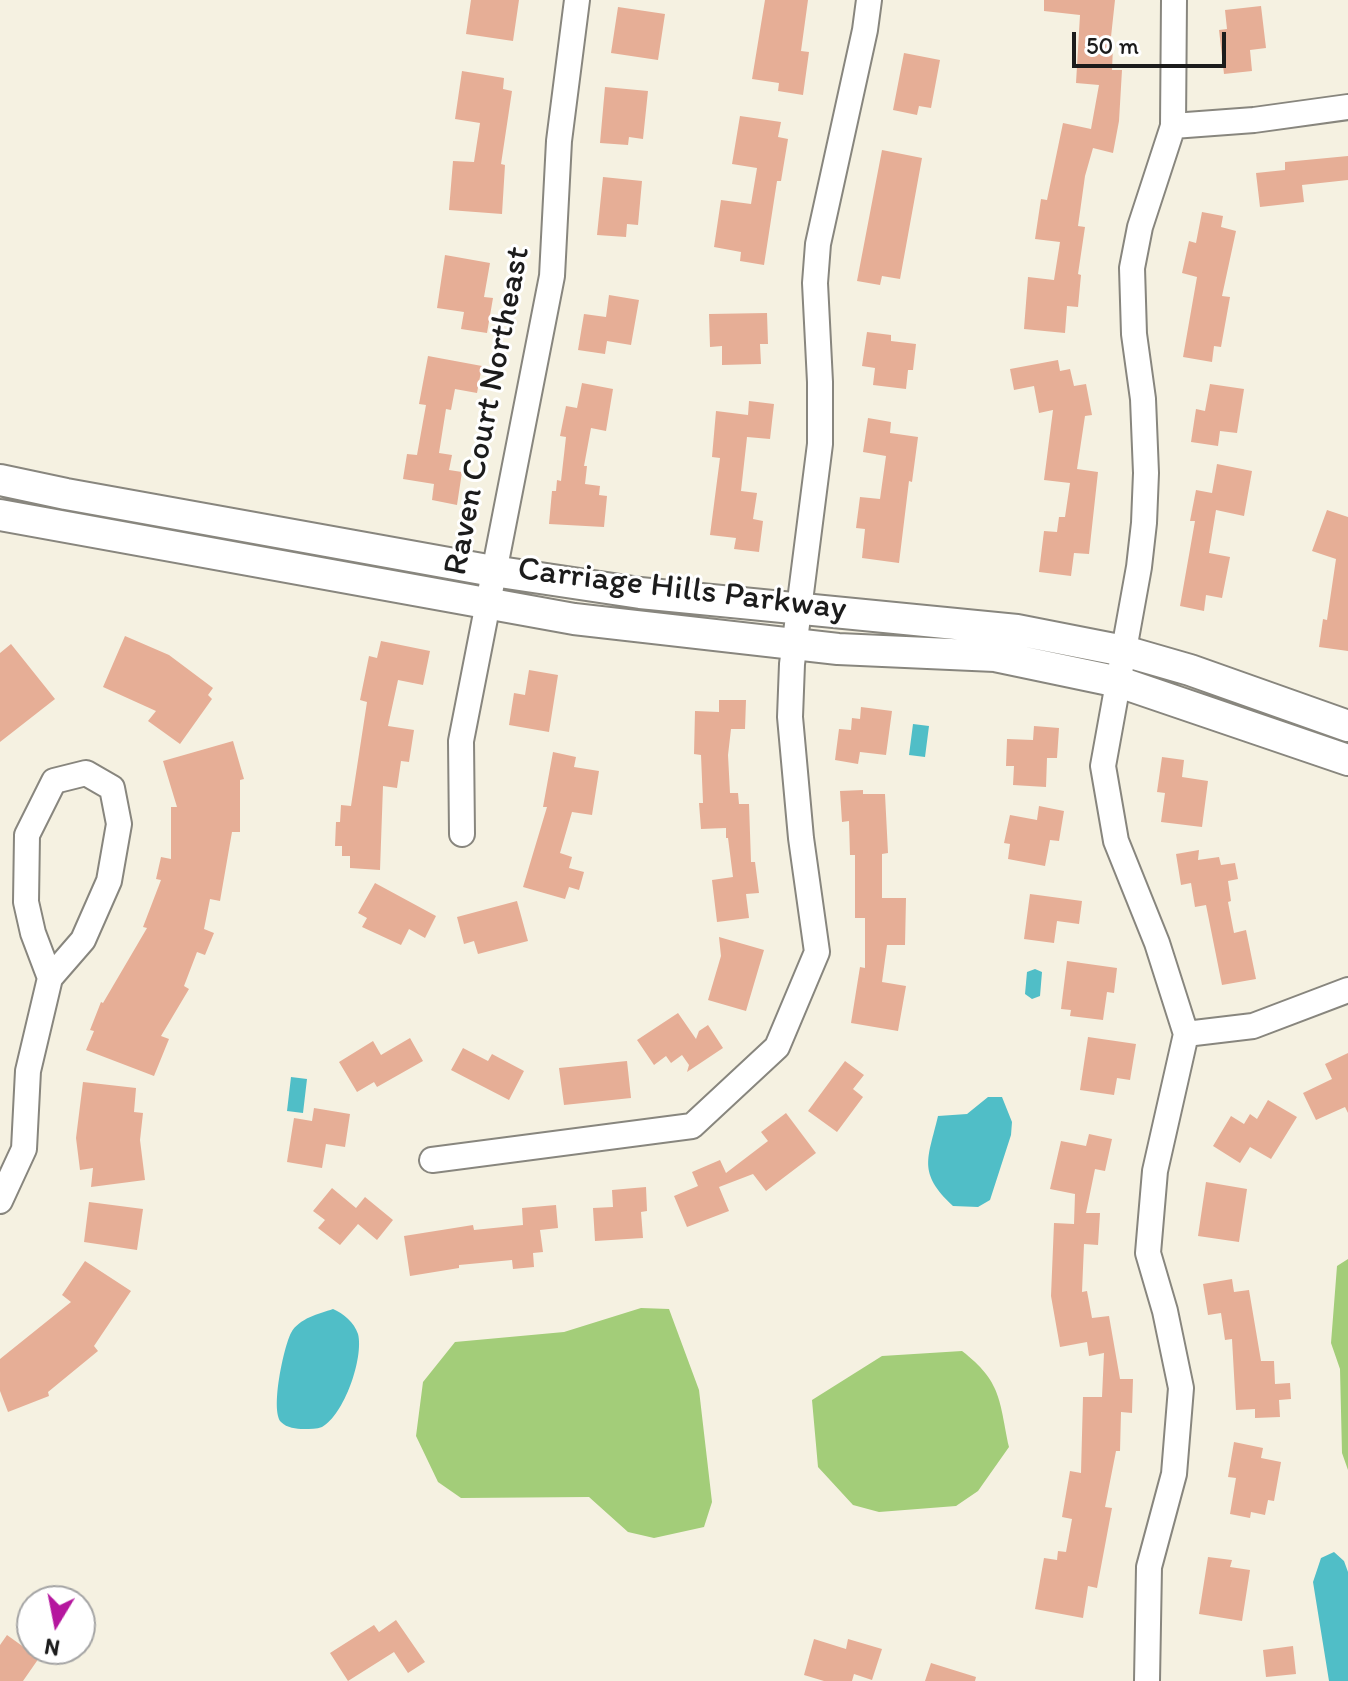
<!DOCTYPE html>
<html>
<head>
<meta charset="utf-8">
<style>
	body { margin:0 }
	#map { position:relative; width:1348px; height:1681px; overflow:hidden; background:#f5f1e1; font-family:Itim,sans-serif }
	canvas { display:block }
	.north { position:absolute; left:16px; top:1585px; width:80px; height:80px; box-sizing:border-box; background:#fff; border:2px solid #a4a4a4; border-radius:50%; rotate:190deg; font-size:22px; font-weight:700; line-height:32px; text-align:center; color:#1c1c1c }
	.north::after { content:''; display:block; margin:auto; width:28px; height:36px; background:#b5179e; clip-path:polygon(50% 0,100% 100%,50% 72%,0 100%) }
	.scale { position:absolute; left:1072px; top:32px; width:154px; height:36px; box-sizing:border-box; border:4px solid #1c1c1c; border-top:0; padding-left:10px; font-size:24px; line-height:28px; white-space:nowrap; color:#1c1c1c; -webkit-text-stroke:6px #fff; paint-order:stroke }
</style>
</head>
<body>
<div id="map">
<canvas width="1348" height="1681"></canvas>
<div class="north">N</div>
<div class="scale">50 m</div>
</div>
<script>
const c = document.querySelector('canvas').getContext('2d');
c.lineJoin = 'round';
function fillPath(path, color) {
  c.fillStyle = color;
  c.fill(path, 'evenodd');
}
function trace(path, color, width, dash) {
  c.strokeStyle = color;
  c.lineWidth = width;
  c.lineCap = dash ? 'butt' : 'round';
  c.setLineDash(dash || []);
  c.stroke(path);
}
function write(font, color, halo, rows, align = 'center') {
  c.font = font + ' Itim,sans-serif';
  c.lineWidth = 6;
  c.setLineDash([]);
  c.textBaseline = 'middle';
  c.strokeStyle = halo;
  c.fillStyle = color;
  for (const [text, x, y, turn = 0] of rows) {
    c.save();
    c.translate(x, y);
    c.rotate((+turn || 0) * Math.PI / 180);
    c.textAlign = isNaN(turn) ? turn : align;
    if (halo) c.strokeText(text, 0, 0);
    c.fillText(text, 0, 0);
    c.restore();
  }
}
fillPath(new Path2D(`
	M1348,1259V1470L1342,1453L1340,1369L1331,1343L1337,1266Z
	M641,1308L669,1309L699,1390L712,1502L704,1527L654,1538L628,1532L589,1497L461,1498L438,1482L416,1436L423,1382L455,1342L564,1332Z
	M962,1351C1002,1382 999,1400 1009,1447L978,1491L956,1506L879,1512L853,1505L818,1467L812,1400L882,1356Z`), '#a3cd79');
fillPath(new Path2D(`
	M913,724L929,726L925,757L909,755Z
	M1035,969L1042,972L1040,996L1032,999L1025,994L1027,972Z
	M291,1077L307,1079L303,1113L287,1111Z
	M988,1097H1002L1012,1122L1011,1135L990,1200L978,1207L953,1206C917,1172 928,1159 938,1116L967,1114Z
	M333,1309C344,1314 354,1322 358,1334C364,1358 344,1415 322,1427C317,1429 310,1429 304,1429C296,1429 287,1428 281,1422C270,1410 284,1346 291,1333C299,1318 319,1314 333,1309Z
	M1334,1552L1344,1561L1348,1572V1681H1329L1313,1582L1321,1558Z`), '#50bec7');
fillPath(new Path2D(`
	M471,0H519L513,41L466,34Z
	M765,0H808L801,51L809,52L803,95L778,91L779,83L752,79Z
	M1044,0H1115L1110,46H1113L1112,70H1122L1119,121L1113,153L1093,148L1085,176L1078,226L1085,227L1078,274L1081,275L1078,307L1067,306L1065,333L1024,329L1028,277L1054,280L1060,242L1035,239L1041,199L1047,200L1063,123L1091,129L1099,85L1076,83L1080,15L1044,11Z
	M1261,6L1266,48L1250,50L1252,71L1224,74L1219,30L1227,29L1225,10Z
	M618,7L665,14L658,60L611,53Z
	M904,53L940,60L931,108L919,106L917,115L893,110Z
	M462,71L504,78L503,89L512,91L501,164L505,165L502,214L449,210L453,161L474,162L480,123L455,119Z
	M605,87L648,91L643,139L629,137L628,145L600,143Z
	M740,116L781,122L778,137L788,139L781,181H777L764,265L740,261L741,252L714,247L721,200L751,204L757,168L732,164Z
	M882,150L922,158L900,279L882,276L880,285L857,281Z
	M1348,156V180L1302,185L1304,202L1260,207L1256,173L1285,170V162Z
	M603,177L642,181L638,225L627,224L626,237L597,235Z
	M1202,212L1223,216L1221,227L1236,231L1222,296L1230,297L1221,347L1214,346L1212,362L1183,357L1197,277L1182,273L1189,241L1196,243Z
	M445,255L490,263L484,297L493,298L487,333L461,329L464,312L437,308Z
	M609,295L639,300L631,345L607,341L605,354L578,350L584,314L606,317Z
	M767,313L768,344H760L761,364L722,365V346L710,347L709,314Z
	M867,332L891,335V341L916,344L913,370H908L906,389L873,385L875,368L862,366Z
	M428,356L482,366L477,393L455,389L451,410L446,409L439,453L452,455L449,470L462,472L457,505L432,500L434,484L403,479L407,454L417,455L426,405L419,404Z
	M1058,360L1060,371L1070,369L1074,386L1086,384L1092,415L1085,416L1077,469L1098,472L1089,554L1074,553L1071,576L1039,572L1044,531L1057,532L1059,517H1065L1070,483L1044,480L1053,410L1039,413L1034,386L1014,390L1010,369Z
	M582,383L613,389L606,431L591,428L584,466H587L585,484L600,486L599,495L607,496L604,527L549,524L552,491H556L557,480L561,481L566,437L560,436L566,406L577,408Z
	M1210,384L1244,389L1237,433L1220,431L1218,446L1191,442L1196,409L1205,411Z
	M749,401L774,404L770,439L747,437L741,491L757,493L753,519L763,521L759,552L734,549L736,538L710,535L720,458L712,457L716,411L748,415Z
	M868,418L891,422L890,433L918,437L912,482L909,481L899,563L862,558L865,529L856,528L860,497L880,499L886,456L863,452Z
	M1217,464L1252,471L1244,516L1216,510L1209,553L1230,557L1222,598L1206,595L1204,611L1180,606L1195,521H1190L1196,490L1212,493Z
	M1327,510L1348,517V651L1319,647L1323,619L1327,620L1336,559L1312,551Z
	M125,636L169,655L213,688L208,695L212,699L180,744L148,721L156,711L103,687Z
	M381,641L430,651L423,685L398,680L388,726L414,730L409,762L401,761L397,788L383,786L380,870L350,868V856H342V846H335L336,822H340L341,805L351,806L367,702L360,700L369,656L377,658Z
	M11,644L55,699L0,742V653Z
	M529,670L558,675L549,732L509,725L514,693L525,695Z
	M719,700H746L745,729H731L728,755L730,793H738L739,804H749L751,862H755L759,893L746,894L749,918L717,922L712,880L733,877L728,838H726V828L701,829L699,803H703L701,755L694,754L695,711L719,712Z
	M861,707L892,711L886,755L860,752L858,764L835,760L839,729L851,730L852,718L860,719Z
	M1034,726L1059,728L1057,758H1047L1046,787L1013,785L1014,766H1006L1007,739L1033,740Z
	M233,741L244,779L240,780V832H232L220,901L210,899L204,929L214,933L205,955L197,952L184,986L189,989L161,1036L169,1039L154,1076L86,1050L94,1031L90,1030L101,1002L103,1003L147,928L143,927L161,880L156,879L161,857L171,859V807H177L163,761Z
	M553,752L576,757L574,767L599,771L592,815L572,812L560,853L572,857L569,868L584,872L579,890L569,887L565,899L523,887L547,807H543Z
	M1162,757L1184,760L1182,777L1208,781L1202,827L1161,822L1165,793L1157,792Z
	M863,790V794H885L888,853L882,854V898H906L905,945H887L882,982L906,986L898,1031L851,1023L860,967L865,968V918H855V855H850L849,821L842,822L840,791Z
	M1039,806L1064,811L1059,841L1050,840L1045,866L1008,859L1010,844L1004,843L1010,815L1037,820Z
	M1199,850L1198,860L1219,857L1221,865L1235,863L1238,879L1228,881L1231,901L1228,902L1234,933L1246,930L1256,979L1222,985L1206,905L1195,907L1191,883L1181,885L1176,854Z
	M375,883L436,916L425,938L409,929L401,945L362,927L367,918L358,913Z
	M1030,894L1082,901L1079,924L1057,921L1054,943L1024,939Z
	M517,901L528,941L478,954L474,941L464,944L457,917Z
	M719,937L764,950L746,1011L708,1000L721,956Z
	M1067,961L1117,968L1114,993L1107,992L1103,1020L1070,1016L1071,1010L1061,1009Z
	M678,1013L696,1039L699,1031L708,1025L723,1048L687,1072L689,1065L682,1055L671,1063L666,1056L654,1065L637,1040Z
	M1088,1037L1136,1044L1130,1080L1117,1078L1114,1095L1080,1090Z
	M410,1038L423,1061L377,1087L374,1082L357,1092L339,1062L373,1041L381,1055Z
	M463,1048L488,1061L492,1054L524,1071L509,1100L451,1070Z
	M1348,1053V1113L1345,1107L1316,1120L1303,1093L1332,1079L1325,1064Z
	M627,1061L631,1098L564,1105L559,1068Z
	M845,1061L864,1075L853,1089L863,1097L837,1132L808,1111Z
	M83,1082L136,1088L134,1112L143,1113L140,1140L145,1180L91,1187L93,1168L80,1170L76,1138Z
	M1268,1100L1297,1117L1271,1159L1250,1147L1240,1163L1213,1146L1231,1116L1244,1124L1250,1114L1257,1119Z
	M314,1108L350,1114L345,1147L326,1144L322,1168L287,1162L294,1118L312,1121Z
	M786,1113L816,1153L766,1191L753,1174L719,1187L729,1211L687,1227L674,1196L698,1186L692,1172L720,1160L726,1173L768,1141L761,1132Z
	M1089,1134L1112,1139L1105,1171L1095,1169L1086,1213H1100L1098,1245L1084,1244L1082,1292L1087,1291L1092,1318L1109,1316L1120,1379H1133L1132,1413L1121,1412L1120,1451H1116L1105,1507L1112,1508L1097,1588L1088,1586L1083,1618L1035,1609L1044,1558L1057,1560L1058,1551L1066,1552L1072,1519L1062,1517L1070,1471L1081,1473L1083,1397H1102L1104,1353L1089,1356L1087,1342L1060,1347L1051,1296L1054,1223L1074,1224L1075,1194L1050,1189L1061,1141L1086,1146Z
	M1206,1182L1247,1189L1239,1242L1198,1236Z
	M646,1187L647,1211L641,1212L643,1238L595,1241L593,1208L613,1207L612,1190Z
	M332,1188L356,1208L365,1197L393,1220L377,1240L358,1224L340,1245L318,1228L325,1220L313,1211Z
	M89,1202L143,1209L137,1250L84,1242Z
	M556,1205L558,1228L540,1230L543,1252L533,1253L534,1267L513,1269L512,1260L459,1265V1268L410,1276L404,1236L473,1225L474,1230L523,1225L522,1208Z
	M85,1261L131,1291L94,1346L98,1351L48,1392L49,1396L8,1412L0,1391V1359L71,1302L62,1295Z
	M1232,1279L1234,1292L1249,1290L1261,1361H1274L1275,1384L1290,1383L1291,1399L1279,1400L1280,1417L1255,1418V1409L1236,1410L1232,1339L1225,1340L1221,1313L1208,1315L1203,1284Z
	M1234,1442L1263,1448L1261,1458L1281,1462L1274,1501L1268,1500L1265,1515L1251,1512L1250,1518L1230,1514L1236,1478L1228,1477Z
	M1208,1557L1232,1560L1230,1567L1250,1570L1242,1621L1199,1614Z
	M396,1620L425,1662L408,1673L394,1652L348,1681L330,1653L374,1625L379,1632Z
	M7,1635L39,1658L23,1681H0V1645Z
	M814,1639L846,1649L848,1639L882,1649L872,1680L854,1674L852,1681H824L804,1675Z
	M1293,1646L1296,1674L1266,1677L1263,1650Z
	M931,1663L976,1677L975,1681H925Z`), '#e6ae96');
const minor = new Path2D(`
	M1173,126L1254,120L1348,107
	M462,834L461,741L552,276L559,141L577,0
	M1186,1034L1253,1026L1348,990
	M432,1160L692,1126L777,1047L817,952L801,838L790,717L792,664L820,444V382L815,283L818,244L865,30L869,0
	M0,1201L24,1149L28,1071L50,978L83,940L109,881L119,824L112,788L86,773L54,781L27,835L26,902L33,933L50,978
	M1147,1681L1149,1567L1174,1474L1181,1388L1165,1311L1148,1253L1155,1171L1186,1034L1157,943L1116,841L1103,766L1139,567L1144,523L1146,473L1143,399L1134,334L1132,268L1140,227L1173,126L1174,0`);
const tertiary = new Path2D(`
	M0,480L66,494L493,571L640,593L1017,630L1124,651L1190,670L1348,726
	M0,515L574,619L838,649L995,656L1119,682L1348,760`);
trace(minor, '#88867e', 28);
trace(tertiary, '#88867e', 34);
trace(minor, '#fff', 24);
trace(tertiary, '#fff', 30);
write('34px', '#1c1c1c', '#fff', [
	["Raven Court Northeast",488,411,-79],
	["Carriage Hills Parkway",682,590,7]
]);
</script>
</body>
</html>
